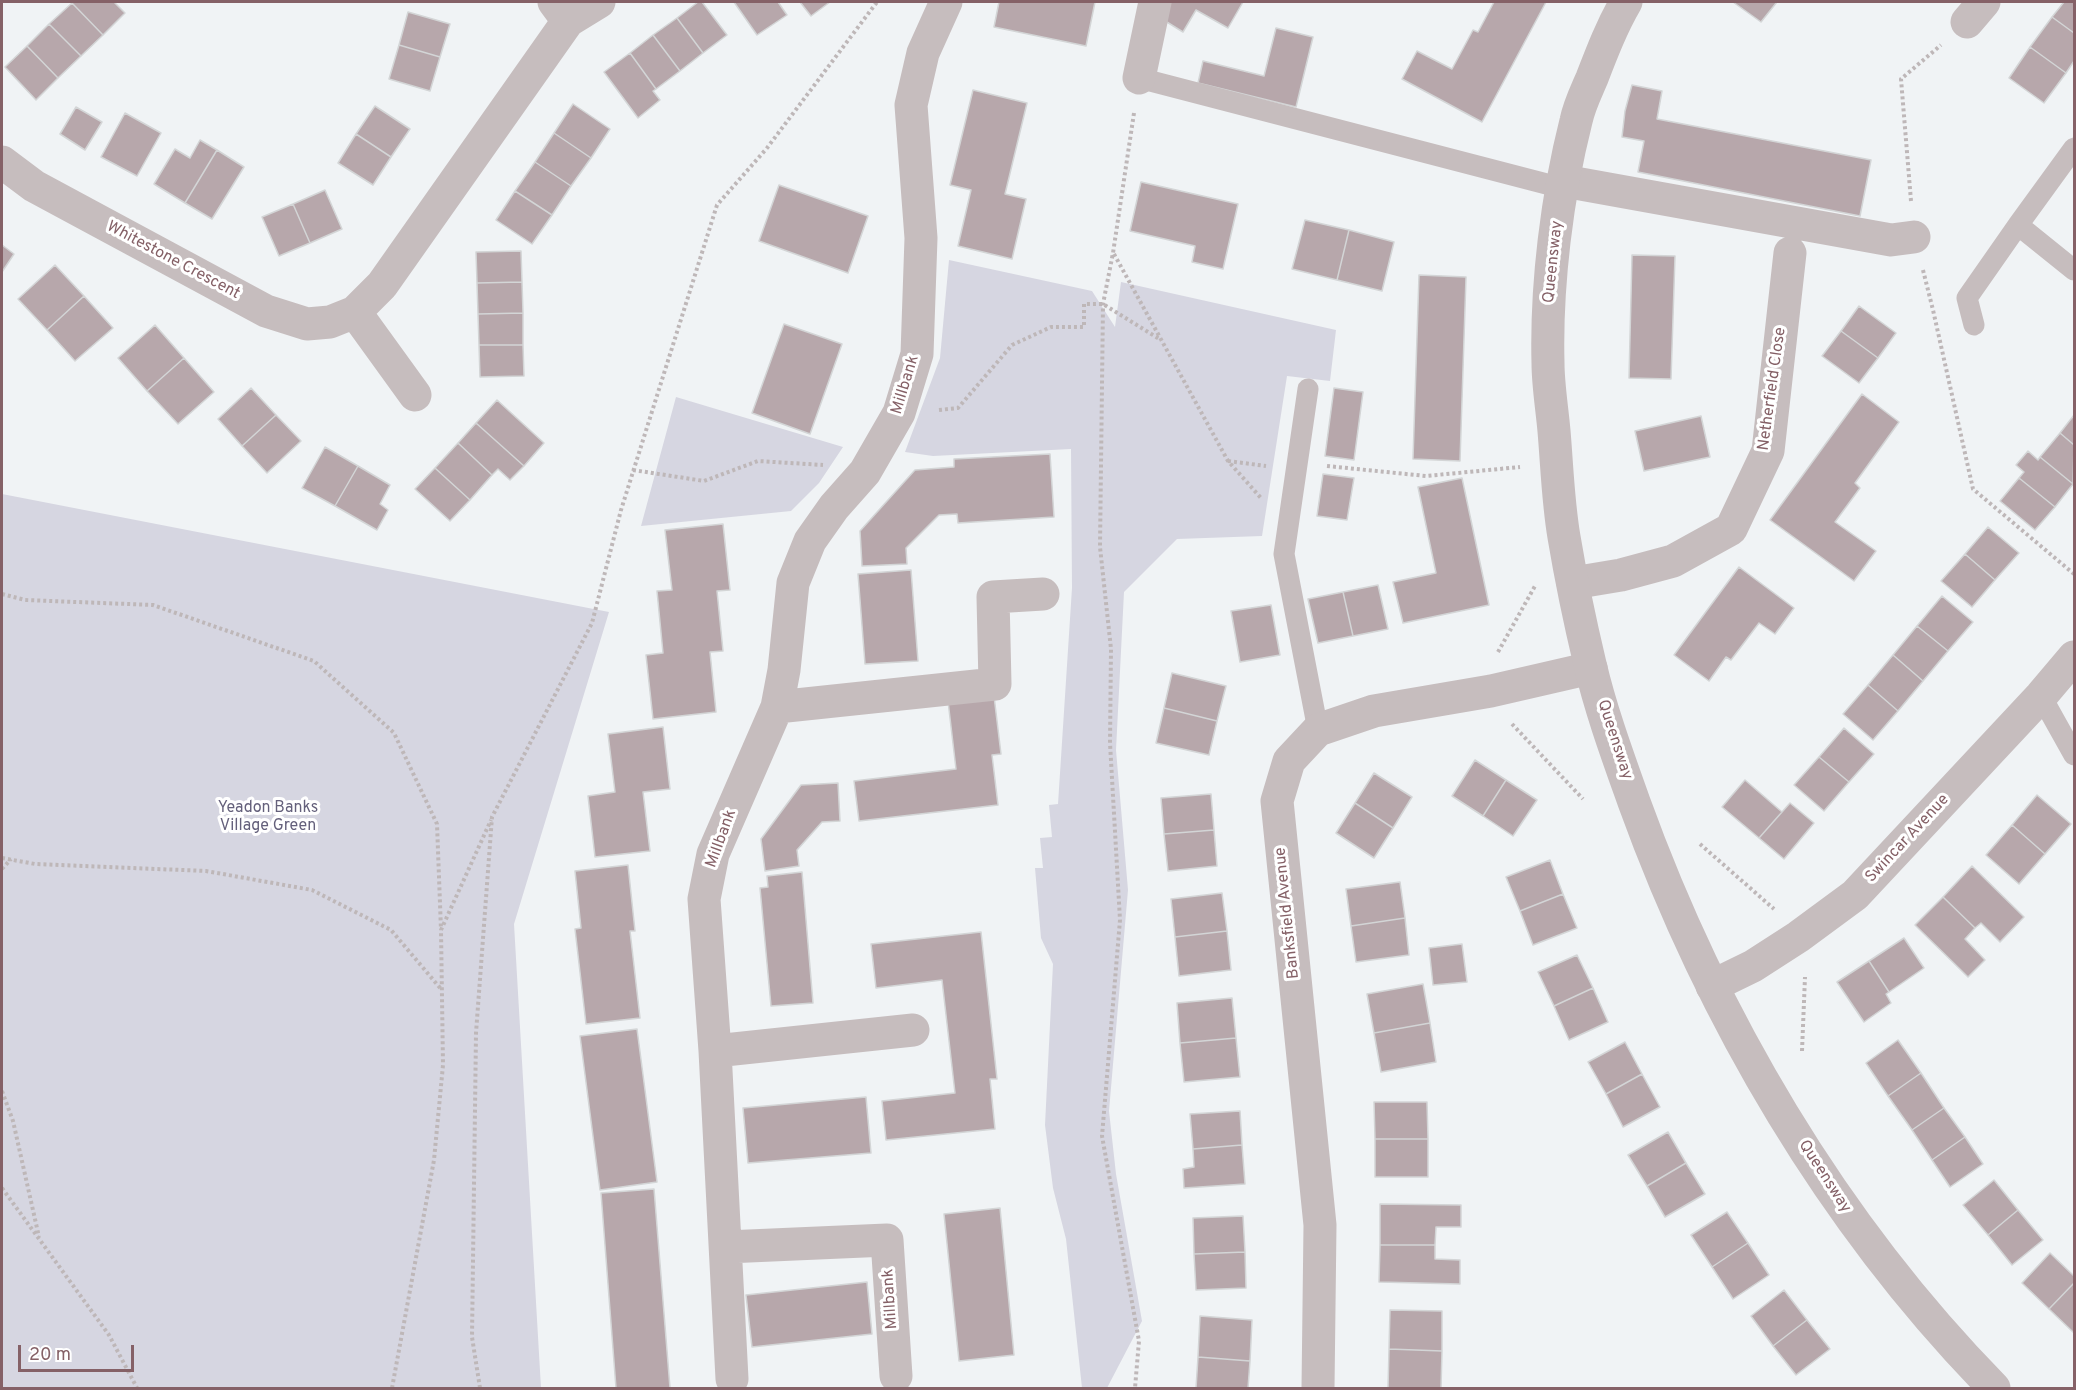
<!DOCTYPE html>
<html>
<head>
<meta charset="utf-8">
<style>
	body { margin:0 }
	#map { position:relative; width:2076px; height:1390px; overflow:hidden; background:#f0f3f5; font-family:Overpass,sans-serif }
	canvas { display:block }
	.frame { position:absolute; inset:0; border:3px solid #856167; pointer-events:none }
	.scale { position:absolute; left:18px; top:1345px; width:116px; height:27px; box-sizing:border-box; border:3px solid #856167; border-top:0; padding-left:8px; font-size:18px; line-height:21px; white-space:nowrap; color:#856167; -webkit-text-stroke:4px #fff; paint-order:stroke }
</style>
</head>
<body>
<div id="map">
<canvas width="2076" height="1390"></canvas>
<div class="frame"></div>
<div class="scale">20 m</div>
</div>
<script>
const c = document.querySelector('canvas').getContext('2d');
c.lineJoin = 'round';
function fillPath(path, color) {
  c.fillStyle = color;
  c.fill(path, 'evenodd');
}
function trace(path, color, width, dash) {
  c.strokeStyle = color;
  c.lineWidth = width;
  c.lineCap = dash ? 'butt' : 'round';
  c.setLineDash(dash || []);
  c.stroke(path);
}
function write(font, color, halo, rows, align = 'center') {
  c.font = font + ' Overpass,sans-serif';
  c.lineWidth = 6;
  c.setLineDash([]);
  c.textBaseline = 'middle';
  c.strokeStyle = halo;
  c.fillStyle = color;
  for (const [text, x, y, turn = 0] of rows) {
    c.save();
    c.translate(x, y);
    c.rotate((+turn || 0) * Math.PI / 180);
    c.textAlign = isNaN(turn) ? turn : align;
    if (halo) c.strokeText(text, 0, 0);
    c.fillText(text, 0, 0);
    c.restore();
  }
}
fillPath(new Path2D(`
	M949,260L1092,291L1115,327L1121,282L1336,330L1330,381L1287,376L1262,536L1177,539L1124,592L1116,750L1128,890L1109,1111L1116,1174L1142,1321L1107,1388H1082L1066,1239L1053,1188L1045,1125L1053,964L1041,938L1035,868H1043L1040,838L1052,837L1049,805L1058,804L1072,588L1071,449L933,456L905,452L940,358Z
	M676,397L843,447L819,483L791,511L641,526Z
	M2,494L609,612L514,924L541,1388H2Z`), '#d6d6e1');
const building = new Path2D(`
	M73,2H114L125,13L103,35L72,3Z
	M698,2H702L727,35L703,53L677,18Z
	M734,2H778L787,15L757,35Z
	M800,2H830L811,16Z
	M999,2H1095L1086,46L994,27Z
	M1171,2H1243L1228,28L1196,10L1183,32L1162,19Z
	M1494,2H1546L1482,122L1402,79L1417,51L1452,69L1473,30L1478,32Z
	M1733,2H1777L1761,22Z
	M2064,2H2074V33L2052,17Z
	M72,3L103,35L81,56L49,24Z
	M408,12L450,24L440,57L399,45Z
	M2052,17L2074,33V61L2066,73L2030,47Z
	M677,18L703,53L680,71L653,35Z
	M49,24L81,56L58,78L27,46Z
	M1276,28L1313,37L1296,107L1198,83L1203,61L1264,76Z
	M653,35L680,71L656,89L630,53Z
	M399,45L440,57L430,91L389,79Z
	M27,46L58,78L36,100L5,67Z
	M2030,47L2066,73L2044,103L2009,78Z
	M630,53L656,89L653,91L660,100L638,118L604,72Z
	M1632,85L1662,91L1657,119L1871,160L1860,216L1638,172L1644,141L1622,137L1625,111Z
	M973,90L1027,103L1005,194L1026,199L1012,259L958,246L971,190L950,185Z
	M573,104L610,129L591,158L554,133Z
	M375,106L410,129L391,157L356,134Z
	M76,107L102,122L85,150L60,134Z
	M125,113L161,133L137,176L101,157Z
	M554,133L591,158L571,186L535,162Z
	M356,134L391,157L373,185L338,163Z
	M200,140L217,150L185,203L154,184L175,149L190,158Z
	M217,150L244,167L212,219L185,203Z
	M535,162L571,186L552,215L515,191Z
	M1141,182L1238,204L1223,269L1192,262L1195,246L1130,231Z
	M779,185L868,216L848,273L759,241Z
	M325,190L342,229L310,243L293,204Z
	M515,191L552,215L532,244L496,220Z
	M293,204L310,243L279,256L262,217Z
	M1305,220L1349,230L1337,280L1292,269Z
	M1349,230L1394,242L1382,291L1337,280Z
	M2,245L14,254L2,272Z
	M521,251L522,282L477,283L476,252Z
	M1632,255L1675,256L1671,379L1629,378Z
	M55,265L84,296L47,330L18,299Z
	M1419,275L1466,277L1460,461L1413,459Z
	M522,282L523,313L478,314L477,283Z
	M84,296L113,328L75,361L47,330Z
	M1859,306L1896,333L1878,358L1841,331Z
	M523,313V345H479L478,314Z
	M784,324L842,344L810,434L752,413Z
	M155,325L184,358L147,391L118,358Z
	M1841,331L1878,358L1859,383L1822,356Z
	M479,345H523L524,376L480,377Z
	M184,358L214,392L178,424L147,391Z
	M251,388L276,415L242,446L218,419Z
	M1334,388L1363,392L1354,460L1325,456Z
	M1862,394L1899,422L1855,483L1860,488L1835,522L1876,551L1854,581L1770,520Z
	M497,400L544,443L524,466L476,423Z
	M276,415L301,441L267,473L242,446Z
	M2074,415V445L2060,433Z
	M1701,416L1710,457L1644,471L1635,431Z
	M476,423L524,466L510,480L498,469L492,475L458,443Z
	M2060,433L2074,445L2073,484L2040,457Z
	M458,443L492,475L470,500L435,468Z
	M325,447L358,466L335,506L302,488Z
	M2028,451L2038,460L2040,457L2073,484L2055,507L2019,478L2024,472L2016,465Z
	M1050,454L1054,517L958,523L957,514L939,515L906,548L907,564L862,566L860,531L915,470L954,467V459Z
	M358,466L390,485L380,504L388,510L377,530L335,506Z
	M435,468L470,500L450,521L415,489Z
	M1323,474L1354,478L1347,520L1317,516Z
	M1462,478L1489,605L1403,623L1393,582L1436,573L1418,487Z
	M2019,478L2055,507L2035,530L2000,501Z
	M723,524L730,590L717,591L723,651L710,652L716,712L653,719L646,655L663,653L657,591L672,590L665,530Z
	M1988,527L2019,553L1995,580L1965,554Z
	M1965,554L1995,580L1972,607L1941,581Z
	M1739,567L1794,608L1775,634L1759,623L1731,660L1726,657L1709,681L1674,655Z
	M911,570L918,661L865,664L858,574Z
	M1378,585L1388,629L1353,636L1343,592Z
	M1343,592L1353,636L1318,643L1308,599Z
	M1942,596L1973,622L1948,651L1917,626Z
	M1271,605L1280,655L1240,662L1231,611Z
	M1917,626L1948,651L1923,681L1893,655Z
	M1893,655L1923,681L1898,711L1868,685Z
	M1172,673L1226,686L1217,721L1164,708Z
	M1868,685L1898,711L1873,740L1843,714Z
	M994,696L1001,754L992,755L998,805L859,821L854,781L956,769L948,701Z
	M1164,708L1217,721L1209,755L1156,743Z
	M663,727L670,789L643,792L650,851L595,857L588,796L615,792L608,734Z
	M1844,728L1874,754L1849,782L1819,757Z
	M1819,757L1849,782L1824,811L1794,785Z
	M1475,760L1506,780L1483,816L1452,796Z
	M1374,773L1412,797L1393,828L1355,803Z
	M1506,780L1537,800L1513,836L1483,816Z
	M1745,780L1782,812L1759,838L1722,807Z
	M838,783L840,821L822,822L797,850L799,866L765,871L761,839L801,785Z
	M1211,794L1214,830L1164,834L1161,798Z
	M2037,795L2071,824L2045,854L2012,825Z
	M1355,803L1393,828L1374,858L1336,833Z
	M1790,803L1814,823L1784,859L1759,838Z
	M2012,825L2045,854L2019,884L1986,855Z
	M1214,830L1217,866L1168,871L1164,834Z
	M1550,860L1563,894L1520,911L1506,877Z
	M628,865L635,931H630L640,1018L586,1024L575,929L581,928L575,871Z
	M1972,866L2024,917L2000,942L1981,923L1975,928L1943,897Z
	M802,872L813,1003L771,1006L760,888L768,887L767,876Z
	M1400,882L1405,918L1351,926L1346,889Z
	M1222,893L1227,931L1175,937L1171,899Z
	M1563,894L1577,928L1533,945L1520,911Z
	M1943,897L1975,928L1965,939L1985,960L1968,977L1915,925Z
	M1405,918L1409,955L1356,962L1351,926Z
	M1227,931L1231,970L1179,976L1175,937Z
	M981,932L997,1079H990L995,1129L886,1140L882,1101L955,1093L942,980L876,988L871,944Z
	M1904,938L1924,968L1889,992L1869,961Z
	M1462,944L1467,982L1433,985L1429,948Z
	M1577,955L1593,988L1554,1006L1538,972Z
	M1869,961L1889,992L1886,994L1891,1003L1864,1022L1837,982Z
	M1423,984L1430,1023L1374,1033L1367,994Z
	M1593,988L1608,1022L1569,1040L1554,1006Z
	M1232,998L1236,1038L1180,1043L1177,1003Z
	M1430,1023L1436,1062L1381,1072L1374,1033Z
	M637,1029L657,1182L600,1190L580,1036Z
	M1236,1038L1240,1077L1184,1082L1180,1043Z
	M1898,1040L1921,1073L1888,1096L1866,1063Z
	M1625,1042L1642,1074L1606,1094L1588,1062Z
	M1921,1073L1944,1108L1912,1130L1888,1096Z
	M1642,1074L1660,1107L1623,1127L1606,1094Z
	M866,1097L871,1153L748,1163L743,1108Z
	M1374,1102H1427L1428,1139H1375Z
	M1944,1108L1965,1137L1932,1160L1912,1130Z
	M1240,1111L1242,1145L1193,1149L1190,1114Z
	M1668,1132L1686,1163L1647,1186L1628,1155Z
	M1965,1137L1983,1164L1950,1187L1932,1160Z
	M1375,1139H1428V1177H1375Z
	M1242,1145L1245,1184L1184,1188L1183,1169L1194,1167L1193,1149Z
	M1686,1163L1705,1194L1665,1217L1647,1186Z
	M1994,1180L2018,1210L1988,1235L1963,1205Z
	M654,1189L670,1388H616L601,1193Z
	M1380,1204L1461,1205V1227H1436L1435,1245H1380Z
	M1000,1208L1014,1355L959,1361L944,1214Z
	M2018,1210L2043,1240L2012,1265L1988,1235Z
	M1727,1212L1748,1243L1712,1267L1691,1235Z
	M1243,1216L1245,1252L1194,1254L1193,1218Z
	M1748,1243L1769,1275L1733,1299L1712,1267Z
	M1380,1245H1435V1259L1460,1260V1284L1379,1282Z
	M1245,1252L1246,1288L1196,1290L1194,1254Z
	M2050,1253L2074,1276V1283L2049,1309L2022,1283Z
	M867,1282L872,1334L752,1347L746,1295Z
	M2074,1283V1333L2049,1309Z
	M1784,1290L1807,1320L1773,1346L1751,1316Z
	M1390,1310L1442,1311V1351L1389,1349Z
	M1200,1316L1252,1320L1250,1361L1198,1357Z
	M1807,1320L1830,1349L1796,1375L1773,1346Z
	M1389,1349L1442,1351L1441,1388H1388Z
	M1198,1357L1250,1361L1248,1388H1196Z`);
fillPath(building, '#b7a7ab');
trace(building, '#d3d5d6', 1.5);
trace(new Path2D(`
	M1134,113L1113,253L1103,304L1100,547L1111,649L1110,743L1120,920L1102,1136L1139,1341L1135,1388
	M1911,201L1901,79L1941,45
	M1114,254L1228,461L1261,498
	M1923,270L1933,310L1973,489L2074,574
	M939,410L958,408L1012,345L1051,327H1084V304H1103L1161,340
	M1228,461L1266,466
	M1327,466L1426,476L1520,467
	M633,470L704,481L758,461L823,465
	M2,594L25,600L153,605L314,661L394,733L437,824L441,930
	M1498,652L1535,586
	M1512,724L1583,799
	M1700,844L1774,909
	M2,858L35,864L206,871L312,890L391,930L441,989
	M2,869L11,859
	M1802,1051L1805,977
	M2,1091L13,1121L39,1237
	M2,1188L109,1335L137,1388
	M392,1388L434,1160L443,1065L441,930L491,820
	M480,1388L472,1337L476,1033L492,817L592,623L621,510L717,205L767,148L877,2`), '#beb7b8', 4, [3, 3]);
trace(new Path2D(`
	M1139,78L1562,188
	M2074,148L2018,225L2074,270
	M1974,325L1967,298L2018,225
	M1308,389L1284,554L1318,730
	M2041,696L2074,755`), '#c6bdbe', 21);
trace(new Path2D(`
	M568,21L599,2
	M1967,22L1984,2
	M1139,78L1155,2
	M2,162L34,186L266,311L307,324L330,322L355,312L382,285L568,21L554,2
	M1564,181L1891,240L1914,237
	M355,312L415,395
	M1573,583L1621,575L1673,561L1731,529L1768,451L1790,253
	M777,707L995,684L993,597L1043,594
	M1712,986L1753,966L1798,937L1855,895L2041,696L2074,657
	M715,1051L913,1030
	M726,1247L887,1240L896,1376
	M732,1379L715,1051L704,899L713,854L777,707L784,670L793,583L810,541L834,507L865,472L899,413L917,354L921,238L911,105L923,53L946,2
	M1318,1388L1320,1225L1277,801L1289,761L1318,730L1374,711L1491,691L1591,668`), '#c6bdbe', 33);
trace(new Path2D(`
	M1626,2C1612,26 1602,52 1592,78C1586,92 1579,106 1576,121C1557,196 1546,285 1548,363C1548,385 1552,408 1554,431C1557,466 1558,502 1564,537C1571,579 1580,622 1590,664C1601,711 1618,757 1634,802C1712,1018 1833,1224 1994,1388`), '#c6bdbe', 33);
write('16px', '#856167', '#fff', [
	["Whitestone Crescent",173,261,28],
	["Queensway",1554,262,-84],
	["Millbank",906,385,-73],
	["Netherfield Close",1773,389,-82],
	["Queensway",1614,740,72],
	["Millbank",722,839,-70],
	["Swincar Avenue",1908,839,-47],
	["Banksfield Avenue",1288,913,-96],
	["Queensway",1824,1177,57],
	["Millbank",891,1299,-94]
]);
write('16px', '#64607b', '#fff', [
	["Yeadon Banks",268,809],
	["Village Green",268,827]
]);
</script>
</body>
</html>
